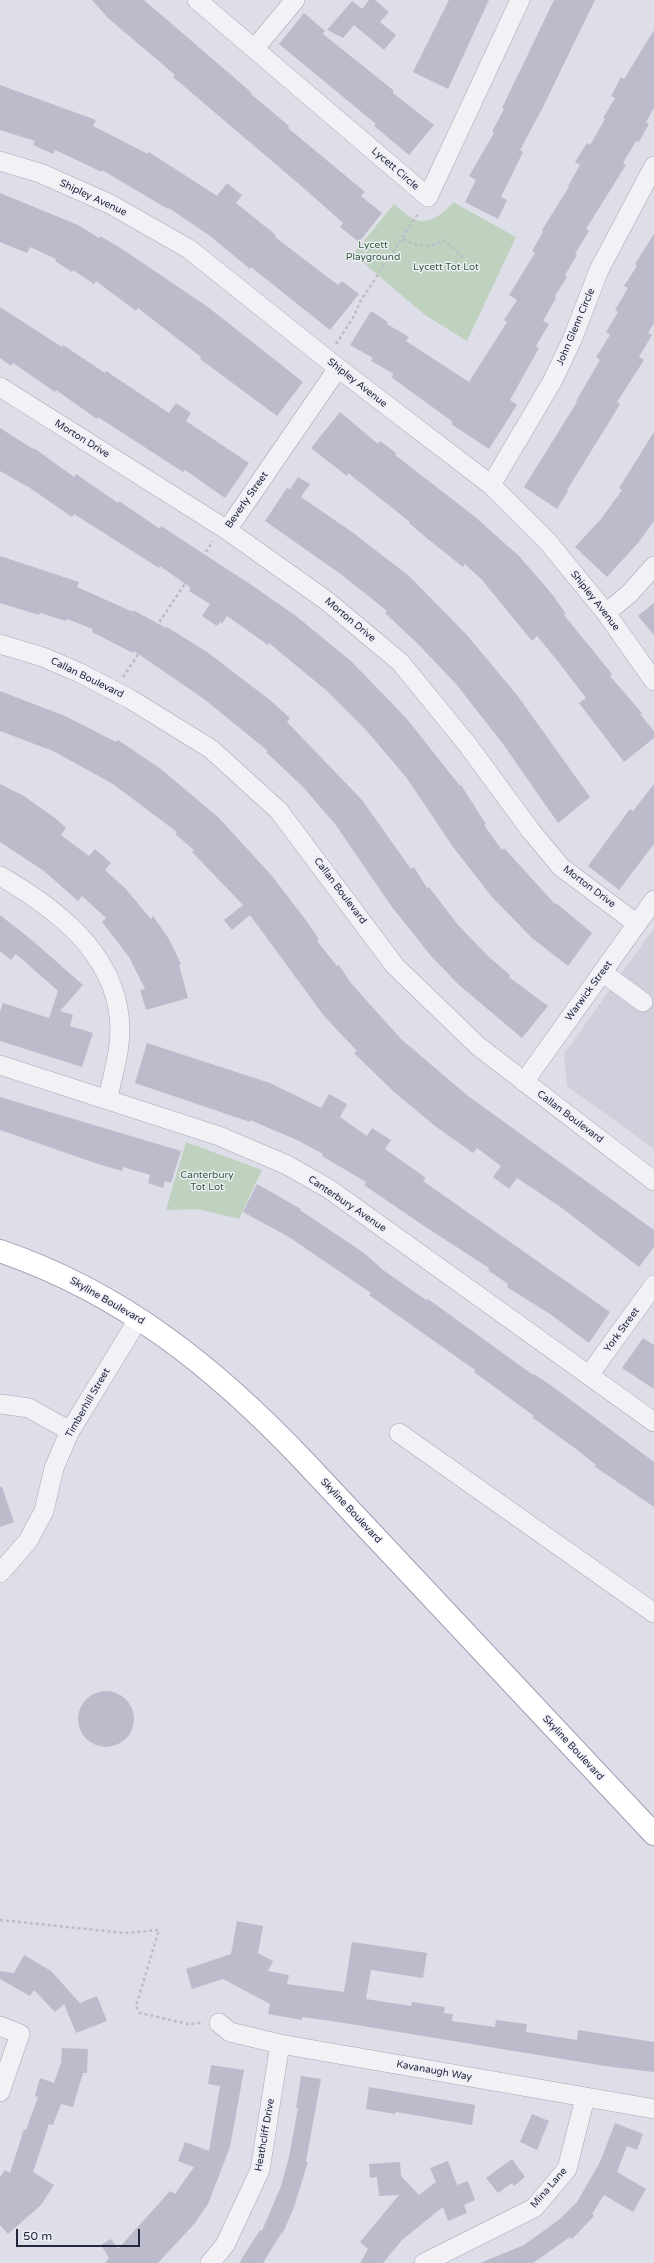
<!DOCTYPE html>
<html>
<head>
<meta charset="utf-8">
<style>
	body { margin:0 }
	#map { position:relative; width:654px; height:2263px; overflow:hidden; background:#dedee8; font-family:"Varela Round",sans-serif }
	canvas { display:block }
	.scale { position:absolute; left:16px; top:2229px; width:124px; height:18px; box-sizing:border-box; border:2px solid #26273f; border-top:0; padding-left:5px; font-size:12px; line-height:14px; white-space:nowrap; color:#26273f; -webkit-text-stroke:3px #edeef6; paint-order:stroke }
</style>
</head>
<body>
<div id="map">
<canvas width="654" height="2263"></canvas>
<div class="scale">50 m</div>
</div>
<script>
const c = document.querySelector('canvas').getContext('2d');
c.lineJoin = 'round';
function fillPath(path, color) {
  c.fillStyle = color;
  c.fill(path, 'evenodd');
}
function trace(path, color, width, dash) {
  c.strokeStyle = color;
  c.lineWidth = width;
  c.lineCap = dash ? 'butt' : 'round';
  c.setLineDash(dash || []);
  c.stroke(path);
}
function write(font, color, halo, rows, align = 'center') {
  c.font = font + ' "Varela Round",sans-serif';
  c.lineWidth = 3;
  c.setLineDash([]);
  c.textBaseline = 'middle';
  c.strokeStyle = halo;
  c.fillStyle = color;
  for (const [text, x, y, turn = 0] of rows) {
    c.save();
    c.translate(x, y);
    c.rotate((+turn || 0) * Math.PI / 180);
    c.textAlign = isNaN(turn) ? turn : align;
    if (halo) c.strokeText(text, 0, 0);
    c.fillText(text, 0, 0);
    c.restore();
  }
}
fillPath(new Path2D(`
	M654,928V1149L567,1086L564,1054Z`), '#d0d0dd');
fillPath(new Path2D(`
	M453,202L516,237L467,341L425,315L353,254L394,204C400,209 406,215 412,218C427,227 445,213 453,202Z
	M186,1142L262,1170L239,1219L198,1209L166,1210Z`), '#bfd2c0');
fillPath(new Path2D(`
	M92,0H144L252,93L251,94L289,126L288,128L365,192L361,196L382,213L359,242L340,227L343,223L306,190L173,77L175,75L108,18Z
	M369,0H375L389,12L380,22L396,35L384,50L354,25L343,38L327,30L352,1L362,9Z
	M449,0H489L448,89L413,72Z
	M554,0H595L543,107L520,150L523,152L501,197L507,200L498,219L465,202L476,180L469,176L494,133L492,132L504,109L502,108Z
	M304,13L325,31L323,34L393,90V93L434,125L409,155L374,126L376,124L279,44Z
	M654,30V108L646,122L649,124L639,142L636,141L623,163L626,165L586,229L589,231L575,254L577,255L565,275L567,277L555,296L556,298L543,321L549,324L536,346L539,348L510,400L517,405L489,449L451,424L453,422L391,377L394,374L371,361L373,358L350,345L371,311L388,322L387,324L409,337L406,341L469,382L507,322L504,320L517,300L509,295L535,253L532,251L543,232L542,230L569,187L568,186L580,165L575,162L587,143L590,145L605,119L603,118L615,98L611,96L621,77L624,79Z
	M0,85L96,120L93,126L148,154L149,152L217,196L227,183L242,195L236,203L276,235L275,237L338,285L342,281L359,294L330,330L251,267L250,269L210,236L169,208L168,209L102,170V172L55,150L53,154L33,145L35,141L0,130Z
	M0,193L78,225L99,238L100,236L122,249L208,307L303,382L277,416L200,359L201,357L138,308L136,311L96,281L94,284L73,270L72,272L55,261L56,259L30,247L27,253L0,242Z
	M654,234V323L648,333L652,335L639,357L644,360L617,402L620,404L608,424L567,490L568,491L557,509L524,487L577,402L576,401L600,360L596,357L610,335L606,332L618,312L615,310L628,288L624,286L637,266L635,264Z
	M0,307L62,347L63,345L105,373L106,371L169,413L176,403L191,413L186,421L249,463L225,498L185,470L183,472L98,417L97,419L56,390L55,392L13,363L11,366L0,358Z
	M340,412L378,444L380,441L396,453L395,455L474,516L519,556L552,594L566,614L564,615L612,674L610,676L642,713L640,714L654,731V738L624,762L579,703L586,698L556,659L537,636L532,641L482,580L465,564L463,567L429,540L409,523L410,522L348,473L347,476L311,448Z
	M0,428L33,449L34,448L74,477L76,474L118,503L119,501L160,529L161,526L253,586L296,616L352,662L407,719L460,786L461,785L486,824L484,825L502,850L504,848L555,904L556,903L592,933L568,966L532,938L492,897L453,847L406,777L365,729L327,691L269,643L268,645L227,616L222,624L220,622L217,626L202,616L210,604L189,591L191,588L160,566L159,568L74,514L72,517L30,488L0,471Z
	M654,432V521L638,543L607,577L575,547L601,519L622,490L619,488Z
	M298,477L310,484L301,497L352,532L409,576L466,634L517,695L590,797L558,823L503,744L456,684L418,644L385,613L387,611L342,575L265,521L287,488L290,489Z
	M0,556L79,582L77,587L133,612V610L166,628L167,627L207,652L270,700L290,718L287,722L362,800L411,869L414,867L427,888L429,887L458,925L489,957L510,975L509,977L548,1006L522,1038L459,985L431,956L392,907L335,824L303,787L266,752L268,751L204,699L134,651L133,653L92,632L93,629L67,619L66,621L40,613L39,615L0,603Z
	M654,603V635L638,616Z
	M0,691L65,716L116,742L118,740L161,769L219,818L272,876L305,919L319,939L317,941L337,966L339,965L350,982L401,1039L468,1096L654,1230V1247L639,1267L559,1206L517,1178L509,1189L493,1177L501,1166L477,1148L473,1153L435,1126L394,1092L354,1053L357,1051L324,1016L250,915L232,930L224,920L243,905L192,852L194,850L175,834L177,832L113,784L53,751L0,731Z
	M0,784L24,796L55,818L66,828L61,835L89,856L95,849L111,863L105,870L125,888L151,919L153,916L169,939L181,964L179,965L188,998L146,1010L140,990L145,989L129,957L102,922L106,918L82,896L78,901L44,871L0,842Z
	M654,784V844L619,890L588,866L630,809L633,811Z
	M0,915L33,941L83,985L60,1011L73,1015L70,1026L93,1033L82,1067L0,1041V1012L3,1003L49,1018L58,991L16,954L11,960L0,951Z
	M147,1043L270,1083L321,1108L329,1094L347,1104L340,1117L367,1136L372,1128L391,1140L385,1149L426,1178L423,1181L610,1312L589,1343L550,1314L507,1287L508,1284L488,1270L489,1268L427,1228L364,1185L366,1182L322,1156L323,1154L297,1140L250,1120V1122L135,1083Z
	M0,1097L181,1151L171,1183L165,1181L163,1188L148,1183L150,1175L123,1167L122,1171L98,1164L0,1130Z
	M257,1184L301,1209L300,1210L364,1253L383,1270L426,1300L428,1299L533,1375L534,1374L552,1386L654,1462V1507L594,1466L596,1465L576,1449L533,1418L534,1416L474,1372L475,1370L369,1295L371,1293L289,1237L243,1212Z
	M643,1338L654,1345V1389L622,1368Z
	M0,1487H2L14,1522L0,1527Z
	M78 1719a28 28 0 1 1 56 0a28 28 0 1 1-56 0Z
	M237,1921L263,1926L258,1953L273,1961L268,1971L289,1975L287,1984L344,1992L352,1942L427,1953L423,1978L371,1970L366,1999L411,2006L412,2002L445,2007L444,2013L453,2014L452,2021L495,2027L496,2020L527,2024L526,2032L577,2040L578,2030L654,2042V2072L605,2066L338,2022L302,2017V2020L268,2014L270,2004L223,1979L192,1989L186,1969L231,1954Z
	M24,1955L51,1971L80,2003L97,1996L107,2021L76,2033L64,2004L55,2012L34,1990L30,1996L0,1979V1971L14,1973Z
	M62,2048L88,2049L87,2073H83L73,2107L61,2104L53,2125L49,2124L33,2172L54,2185L41,2205L8,2234L0,2225V2177L5,2170L10,2173L24,2129L26,2130L38,2097L35,2096L40,2078L54,2083L61,2063Z
	M211,2065L244,2070L230,2147L208,2204L195,2223L158,2263H105L109,2258L101,2245L111,2239L118,2249L170,2191L175,2194L194,2167L178,2161L185,2142L209,2151L220,2086L208,2084Z
	M301,2076L321,2079L306,2161L308,2162L294,2207L283,2233L282,2232L263,2263H239L260,2230L262,2231L281,2186L289,2157L298,2108H296Z
	M369,2087L475,2105L472,2125L396,2112L395,2114L366,2109Z
	M532,2114L549,2121L537,2150L520,2142Z
	M615,2123L643,2134L637,2150L627,2146L617,2172L646,2189L633,2212L604,2195L592,2214L594,2216L572,2239L570,2237L533,2263H480L524,2245L560,2219L577,2202L600,2162Z
	M512,2159L525,2177L514,2186L512,2183L498,2193L486,2178Z
	M448,2161L457,2185L468,2181L475,2200L464,2205L467,2213L448,2221L443,2207L402,2240L383,2263H360L368,2249L360,2242L399,2195L379,2196L377,2177L370,2178L369,2164L400,2162L401,2176L419,2195L436,2182L430,2168Z`), '#bbbbcb');
const minor = new Path2D(`
	M197,0L428,197L520,0
	M255,48L295,0
	M0,161L40,173L110,204L189,249L338,368L491,485L548,542L606,613L654,681
	M0,387L227,530L327,601L400,662L467,744L531,831L561,867L637,924
	M491,485L552,382L572,340L599,270L654,166
	M227,530L338,368
	M606,613L629,594L654,566
	M0,644L43,657L80,673L130,699L211,749L279,811L395,966L478,1046L654,1181
	M0,876C63,912 128,964 119,1045C117,1063 111,1081 108,1099
	M602,972L643,1002
	M0,1065L219,1136L287,1165L329,1189L654,1422
	M524,1082L654,900
	M589,1375L654,1285
	M0,1404L29,1408L70,1431
	M399,1433L654,1613
	M0,1573L28,1541L44,1511L54,1468L70,1431L139,1318
	M219,2023L230,2032L280,2044L654,2109
	M0,2026L20,2034L0,2092
	M210,2263L225,2245L260,2170L280,2044
	M424,2263L534,2208L567,2169L585,2098`);
const major = new Path2D(`
	M0,1251C123,1293 217,1369 305,1462L654,1834`);
trace(minor, '#a7a7b5', 20);
trace(major, '#9d9eb4', 24);
trace(new Path2D(`
	M403,239C418,247 429,248 444,240L463,257
	M336,344L354,316L360,302L419,212
	M123,677L213,541
	M0,1920L125,1933L159,1930L136,2006L140,2013L188,2024L202,2023`), '#bcbcc6', 2.5, [3, 3]);
trace(minor, '#f1f1f6', 19);
trace(major, '#fff', 22);
write('10px', '#26273f', '#edeef6', [
	["Lycett Circle",395,169,41],
	["Shipley Avenue",93,198,25],
	["John Glenn Circle",576,327,-67],
	["Shipley Avenue",357,383,38],
	["Morton Drive",82,439,32],
	["Beverly Street",247,500,-55],
	["Shipley Avenue",595,601,52],
	["Morton Drive",350,620,40],
	["Callan Boulevard",87,678,26],
	["Morton Drive",589,887,37],
	["Callan Boulevard",340,891,53],
	["Warwick Street",589,991,-54],
	["Callan Boulevard",570,1117,37],
	["Canterbury Avenue",347,1204,34],
	["Skyline Boulevard",107,1301,30],
	["York Street",622,1330,-54],
	["Timberhill Street",88,1403,-60],
	["Skyline Boulevard",351,1511,47],
	["Skyline Boulevard",573,1748,47],
	["Kavanaugh Way",434,2071,10],
	["Heathcliff Drive",265,2135,-80],
	["Mina Lane",549,2188,-49]
]);
write('10px', '#335c39', '#edeef6', [
	["Lycett",373,245],
	["Playground",373,257],
	["Lycett Tot Lot",446,267],
	["Canterbury",207,1175],
	["Tot Lot",207,1187]
]);
</script>
</body>
</html>
